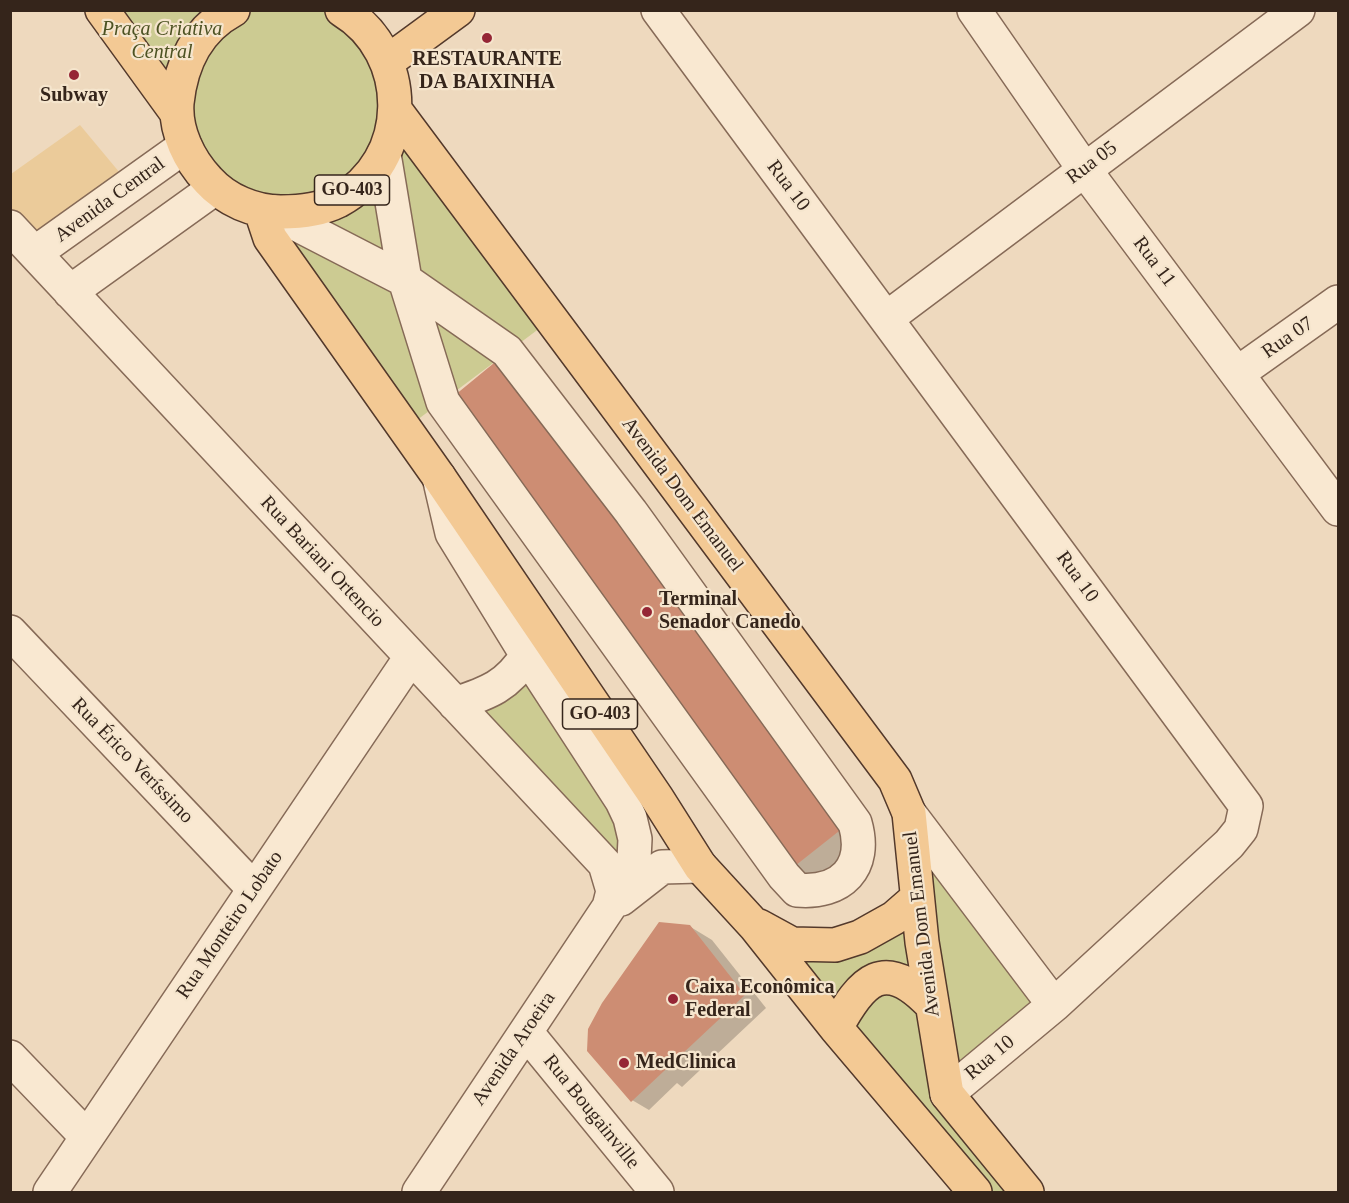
<!DOCTYPE html>
<html>
<head>
<meta charset="utf-8">
<style>
	body { margin:0 }
	#map { position:relative; width:1349px; height:1203px; overflow:hidden; background:#eed9be; font-family:Georgia,serif }
	canvas { display:block }
	.frame { position:absolute; inset:0; border:12px solid #35251b; pointer-events:none }
</style>
</head>
<body>
<div id="map">
<canvas width="1349" height="1203"></canvas>
<div class="frame"></div>
</div>
<script>
const c = document.querySelector('canvas').getContext('2d');
c.lineJoin = 'round';
function fillPath(path, color) {
  c.fillStyle = color;
  c.fill(path, 'evenodd');
}
function trace(path, color, width, dash) {
  c.strokeStyle = color;
  c.lineWidth = width;
  c.lineCap = dash ? 'butt' : 'round';
  c.setLineDash(dash || []);
  c.stroke(path);
}
function write(font, color, halo, rows, align = 'center') {
  c.font = font + ' Georgia,serif';
  c.lineWidth = 4.5;
  c.setLineDash([]);
  c.textBaseline = 'middle';
  c.strokeStyle = halo;
  c.fillStyle = color;
  for (const [text, x, y, turn = 0] of rows) {
    c.save();
    c.translate(x, y);
    c.rotate((+turn || 0) * Math.PI / 180);
    c.textAlign = isNaN(turn) ? turn : align;
    if (halo) c.strokeText(text, 0, 0);
    c.fillText(text, 0, 0);
    c.restore();
  }
}
fillPath(new Path2D(`
	M342,10L394,83L552,319L405,429L239,203L102,11Z
	M521,665L630,818V872L455,704Z
	M909,813L1054,1005L947,1094L1030,1192H976L836,1028L792,944L830,945L917,898Z`), '#cccb92');
fillPath(new Path2D(`
	M80,125L130,185L35,253L11,227V174Z`), '#ebcb9a');
fillPath(new Path2D(`
	M451,400L869,837L809,884Z
	M689,926L712,940L766,1008L682,1087L677,1083L649,1110L632,1100Z`), '#0003');
fillPath(new Path2D(`
	M505,354L848,824L786,873L449,400Z
	M659,922L690,925L745,995L631,1102L587,1051L588,1029L602,1003Z`), '#cd8d73');
const minor = new Path2D(`
	M658,10L1246,806L1241,829L1229,844L1054,1005L947,1094
	M974,10L1084,169L1338,509
	M273,212L405,280L507,351L631,512L855,823C868,868 841,894 797,890L784,876L443,402L405,280L384,154
	M10,227L605,864L613,891L609,907
	M35,253L185,146
	M70,292L215,188
	M887,318L1298,10
	M1238,373L1338,302
	M439,477L452,533L527,655C508,686 488,693 455,704
	M10,632L254,889
	M909,813L1054,1005
	M621,899L662,867L700,866
	M526,1032L657,1192
	M10,1057L87,1137
	M50,1192L411,657
	M419,1192L625,883L634,859L635,839L630,818L622,801L527,655`);
const major = new Path2D(`
	M102,10L176,112
	M233,10C196,30 181,64 177,103C175,131 189,160 208,180C226,200 254,212 281,212C301,212 320,210 338,201C413,161 413,53 342,10
	M387,62L458,10
	M396,111L895,780L909,813L922,942L947,1094L1027,1192
	M261,211L270,238L439,477L657,798L700,866L755,926L836,1028L975,1192
	M759,926L792,944L835,945L860,937L894,918L917,898
	M836,1028C862,980 884,956 930,1003`);
trace(minor, '#866a57', 36);
trace(major, '#53392b', 36);
trace(minor, '#f9e8d1', 33);
trace(major, '#f3c994', 33);
for (const [x, y, r, color] of [
	[487,38,6,"#952635"],
	[74,75,6,"#952635"],
	[647,612,6,"#952635"],
	[673,999,6,"#952635"],
	[624,1063,6,"#952635"]
]) {
  const dot = new Path2D();
  dot.arc(x, y, r, 0, 2 * Math.PI);
  c.fillStyle = color;
  c.fill(dot);
  trace(dot, '#f5e5cd', 2);
}
for (const [x, y, w] of [
	[352,190,75],
	[600,714,75]
]) {
  const box = new Path2D();
  box.roundRect(x - w / 2, y - 15, w, 30, 4.5);
  c.fillStyle = '#f5e5cd';
  c.fill(box);
  trace(box, '#35251b', 1.5);
}
write('bold 18px', '#35251b', null, [
	["GO-403",352,190],
	["GO-403",600,714]
]);
write('italic 20px', '#4c5222', '#f5e5cd', [
	["Praça Criativa",162,30],
	["Central",162,53]
]);
write('bold 20px', '#35251b', '#f5e5cd', [
	["RESTAURANTE",487,60,"center"],
	["DA BAIXINHA",487,83,"center"],
	["Subway",74,96,"center"],
	["Terminal",659,600],
	["Senador Canedo",659,623],
	["Caixa Econômica",685,988],
	["Federal",685,1011],
	["MedClinica",636,1063]
], 'left');
write('20px', '#35251b', '#f5e5cd', [
	["Rua 05",1092,163,-37],
	["Rua 10",788,186,53],
	["Avenida Central",110,200,-36],
	["Rua 11",1154,262,53],
	["Rua 07",1288,338,-35],
	["Avenida Dom Emanuel",682,495,53],
	["Rua Bariani Ortencio",322,562,47],
	["Rua 10",1077,577,54],
	["Rua Érico Veríssimo",132,761,46],
	["Avenida Dom Emanuel",922,924,-97],
	["Rua Monteiro Lobato",230,925,-56],
	["Avenida Aroeira",514,1049,-56],
	["Rua 10",990,1058,-40],
	["Rua Bougainville",591,1112,51]
]);
</script>
</body>
</html>
